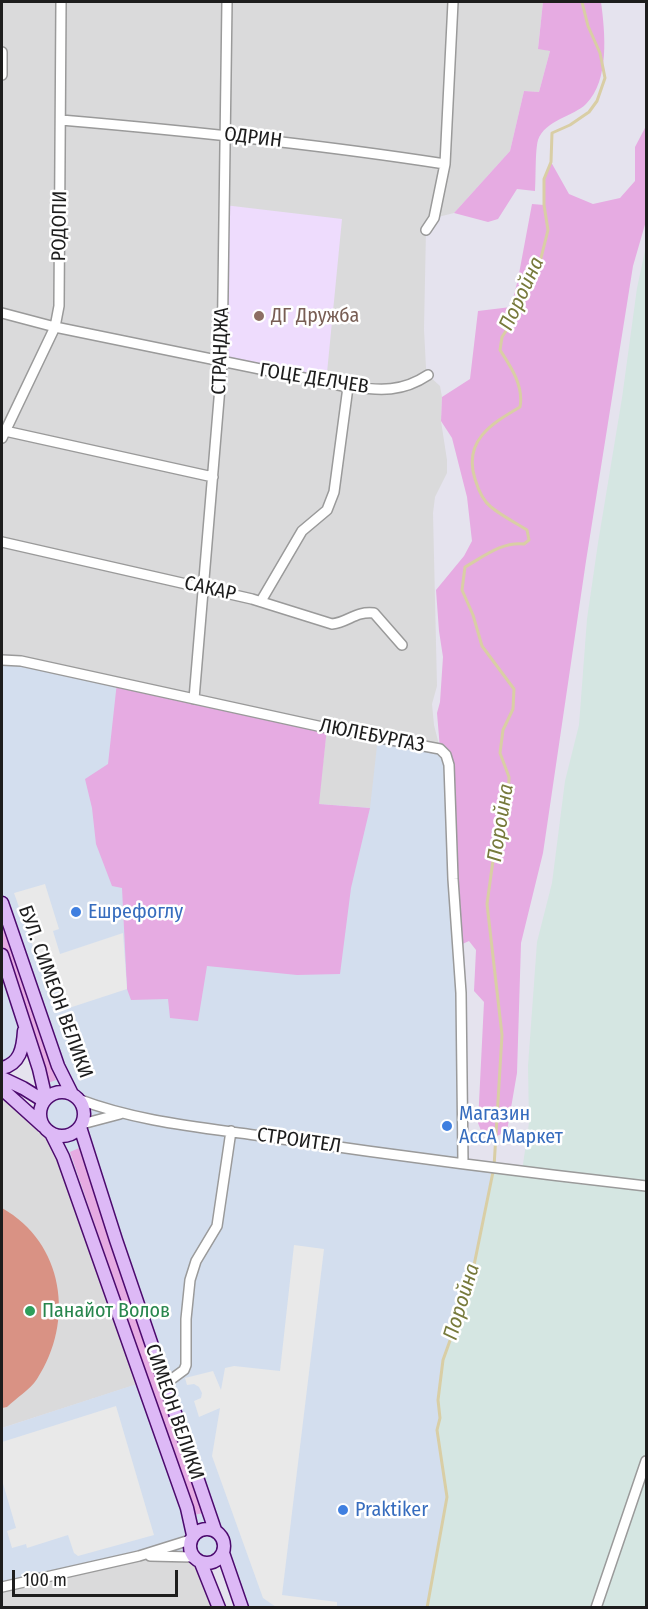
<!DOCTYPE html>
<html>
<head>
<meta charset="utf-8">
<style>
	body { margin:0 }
	#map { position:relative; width:648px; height:1609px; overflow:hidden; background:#e5e3ee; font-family:"Fira Sans Condensed",sans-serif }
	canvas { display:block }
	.frame { position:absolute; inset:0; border:3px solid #1d1d1d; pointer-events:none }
	.scale { position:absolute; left:12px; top:1570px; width:166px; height:27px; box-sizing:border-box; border:3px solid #1d1d1d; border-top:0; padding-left:8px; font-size:18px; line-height:21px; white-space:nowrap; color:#1d1d1d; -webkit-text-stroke:4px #fff; paint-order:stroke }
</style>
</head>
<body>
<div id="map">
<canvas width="648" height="1609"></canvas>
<div class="frame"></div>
<div class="scale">100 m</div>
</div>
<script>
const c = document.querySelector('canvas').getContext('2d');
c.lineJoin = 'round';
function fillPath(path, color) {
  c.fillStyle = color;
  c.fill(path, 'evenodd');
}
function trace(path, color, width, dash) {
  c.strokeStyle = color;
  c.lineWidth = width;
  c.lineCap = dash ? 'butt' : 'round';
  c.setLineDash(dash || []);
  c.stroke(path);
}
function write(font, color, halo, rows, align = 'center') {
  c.font = font + ' "Fira Sans Condensed",sans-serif';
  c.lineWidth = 5;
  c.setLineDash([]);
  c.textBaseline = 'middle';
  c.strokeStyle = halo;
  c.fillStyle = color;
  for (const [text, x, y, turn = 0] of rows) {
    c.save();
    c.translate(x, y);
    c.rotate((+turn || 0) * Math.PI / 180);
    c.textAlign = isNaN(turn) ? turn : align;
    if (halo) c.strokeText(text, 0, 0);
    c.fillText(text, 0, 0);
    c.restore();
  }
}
fillPath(new Path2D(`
	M2,2H543L538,48L550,51L539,92L524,91L510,151L454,213L434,218L426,230L424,329L426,368L428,375L440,386L442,397L441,421L447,460V473L435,497L433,513L437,686L432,704L434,725L440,749L370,808L318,804L327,728L2,660Z
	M2,1091L43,1126L59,1145L144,1382L2,1428Z
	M139,1556L193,1557L197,1560L219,1607H2V1587Z`), '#dadadb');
fillPath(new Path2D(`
	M2,660L194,699L319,804L370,808L378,737L446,755L453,879L463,1163L494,1167L470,1285L443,1361L438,1400L440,1418L437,1430L447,1497L427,1607H242L223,1554L212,1563H201L193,1557L139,1556L2,1587V1428L143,1382L40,1113L44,1091L25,1026L23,1046L2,1068Z`), '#d3deee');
fillPath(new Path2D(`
	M646,246V1607L427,1608L447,1498L437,1430L440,1418L438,1400L443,1360L470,1285L494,1167L522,1171L529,1123L528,1066L537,942L552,883L565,781L579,725L587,619L598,543L622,398L637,288Z`), '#d5e6e2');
fillPath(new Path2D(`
	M224,205L342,219L326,383L222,363Z`), '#eedcfd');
fillPath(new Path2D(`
	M543,2H601C605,32 610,80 586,104C574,116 545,120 538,140C535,151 536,178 535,191L517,189L498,219L488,222L454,213L510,151L524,91L539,92L550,51L538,49Z
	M646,126V221L633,266L586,561L543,853L521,943L517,1073L507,1131L491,1139L482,1133L478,1123L484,1002L474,991L476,950L469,941L458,946L449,765L440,749L437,713L440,702L443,657L439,631L436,590L464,556L472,541L467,497L452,438L441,421L442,397L470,379L478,311L511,307L518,279L532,204L544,205V179L551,162L569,194L593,204L620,198L635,181V147Z
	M117,682L327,728L319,804L370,808L351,888L340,974L297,975L207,966L198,1021L170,1018L168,999L131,1000L127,989L122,888L112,886L96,844L92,808L85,779L108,764Z
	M2,921L56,1080L48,1083L2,947Z
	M79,1148L203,1513L194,1515L70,1152Z`), '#e6abe2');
fillPath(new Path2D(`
	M2,1208C64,1243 75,1321 37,1379C30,1390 16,1398 7,1407L2,1408Z`), '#d99284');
fillPath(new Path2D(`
	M45,884L59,929L53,931L60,954L123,933L127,989L69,1008L67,1002H62L58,989L49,992L14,893Z
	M294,1245L324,1249L282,1595L337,1602V1607H276L263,1598L212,1456L220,1408L199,1417L194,1401L201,1398L202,1393L199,1387L194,1384L187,1385L185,1378L213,1371L221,1390L225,1368L234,1366L280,1371Z
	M116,1406L154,1535L78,1556L74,1553L68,1535L27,1548L26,1544L12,1548L7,1531L16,1528L2,1480V1442Z`), '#e9e9e9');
trace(new Path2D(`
	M427,1608L447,1497L437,1430L440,1418L438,1400L443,1360L470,1285L494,1167L502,1035L487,904L494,853L508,803L509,777L500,753L503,730L513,709L514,689L482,646L473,615L462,590L465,567C483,557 503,541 524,544L529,540L527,530C516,523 502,516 491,507C483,501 478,489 475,479C463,441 491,424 520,407C524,386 511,367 500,350L502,337L521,308L539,266L548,230L544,205V179L551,162L552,133L570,125L589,112L597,101L605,78L600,53L588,26L582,2`), '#d9cea5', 3);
const street = new Path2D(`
	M2,52V75
	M61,120C190,131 316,144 445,164
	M426,230L434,218L445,164L453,2
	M2,313L55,327L348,387C379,390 401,393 428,375
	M5,431L213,477
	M2,438L55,327L59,306L61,2
	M2,542L252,599L332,624C349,622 355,611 374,613L402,645
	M261,601L302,531L327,510L334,492L348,387
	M2,660L21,661L327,728L440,749L446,755L449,765L453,879L461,993L463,1163
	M194,699L222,363L227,2
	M78,1099C140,1123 210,1128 275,1138C399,1156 522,1172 646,1186
	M82,1124L120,1114
	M165,1384L184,1370L186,1365V1319L190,1280L196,1261L217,1226L231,1131
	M150,1556L193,1557
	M2,1587L139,1556L190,1540
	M596,1608L646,1461`);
const secondary = new Path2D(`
	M2,903L58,1066L72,1094
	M2,955L39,1069L46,1099
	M2,1068C20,1064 23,1048 24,1031
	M2,1078L23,1088L44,1101
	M2,1089L43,1126
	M40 1114a22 22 0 1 1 44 0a22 22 0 1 1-44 0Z
	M80,1127L116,1240L215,1530
	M51,1133L63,1157L187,1508L193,1535
	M190 1546a17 17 0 1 1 34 0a17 17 0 1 1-34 0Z
	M223,1553L242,1608
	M201,1563L219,1608`);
trace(street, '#9a9a9a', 12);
trace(secondary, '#4c0a6e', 15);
trace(street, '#fff', 9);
trace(secondary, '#ddb9f6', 12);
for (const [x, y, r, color] of [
	[259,316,6,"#8d6e63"],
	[76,912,6,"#3f7fe0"],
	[447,1126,6,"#3f7fe0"],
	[30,1311,6,"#2e9e5b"],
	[343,1510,6,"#3f7fe0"]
]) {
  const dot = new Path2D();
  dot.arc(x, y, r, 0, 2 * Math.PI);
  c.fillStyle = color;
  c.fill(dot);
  trace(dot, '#fff', 2);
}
write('20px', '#1d1d1d', '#fff', [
	["ОДРИН",253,138,7],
	["РОДОПИ",60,226,-89],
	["СТРАНДЖА",221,351,-88],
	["ГОЦЕ ДЕЛЧЕВ",314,379,9],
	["САКАР",210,589,13],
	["ЛЮЛЕБУРГАЗ",372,736,11],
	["БУЛ. СИМЕОН ВЕЛИКИ",55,992,70],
	["СТРОИТЕЛ",299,1141,8],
	["СИМЕОН ВЕЛИКИ",174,1412,71]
]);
write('20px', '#785e54', '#fff', [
	["ДГ Дружба",271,316]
], 'left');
write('20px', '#366cbe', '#fff', [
	["Ешрефоглу",88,912],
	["Магазин",459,1114],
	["АссА Маркет",459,1137],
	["Praktiker",355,1510]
], 'left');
write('20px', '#27864d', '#fff', [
	["Панайот Волов",42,1311]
], 'left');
write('italic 21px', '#777a3c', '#fff', [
	["Поройна",522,294,-65],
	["Поройна",501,823,-81],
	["Поройна",462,1302,-73]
]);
</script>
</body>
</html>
